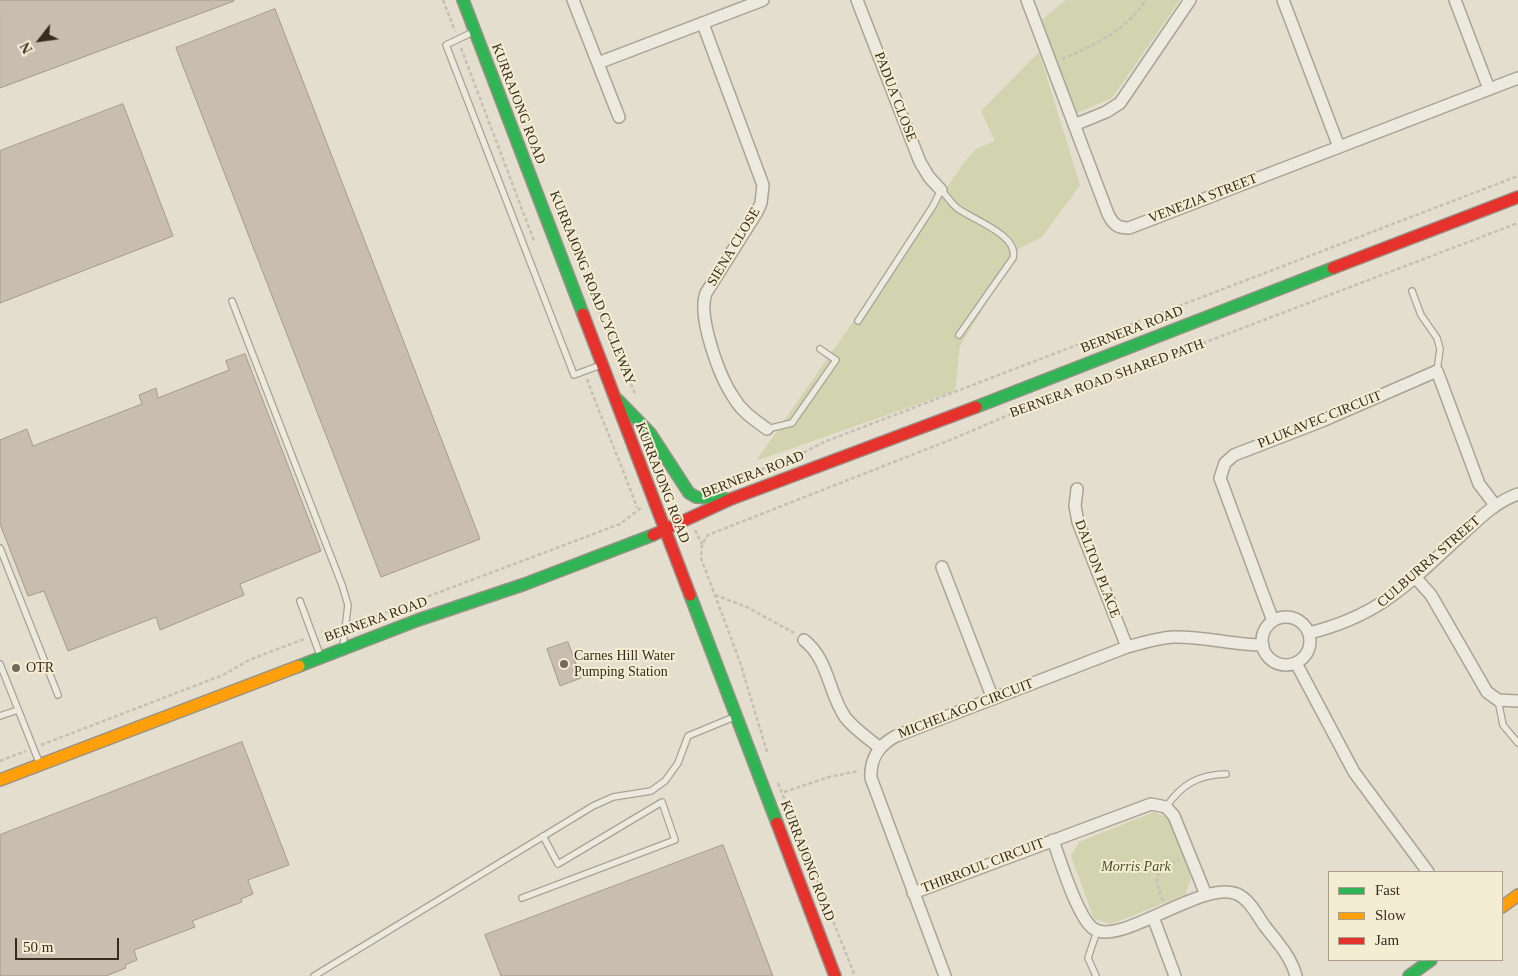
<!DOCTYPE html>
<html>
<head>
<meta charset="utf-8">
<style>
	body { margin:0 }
	#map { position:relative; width:1518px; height:976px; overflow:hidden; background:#e4dece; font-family:"Times New Roman",serif }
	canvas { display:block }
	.legend { position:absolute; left:1328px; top:871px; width:175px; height:90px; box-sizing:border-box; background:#f5edd3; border:1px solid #a9a08b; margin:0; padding:6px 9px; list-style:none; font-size:15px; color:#382c1e }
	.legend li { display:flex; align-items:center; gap:10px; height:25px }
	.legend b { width:25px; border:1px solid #a9a08b }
	.north { position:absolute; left:15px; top:15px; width:50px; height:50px; -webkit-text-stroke:4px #f5edd3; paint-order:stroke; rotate:240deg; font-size:14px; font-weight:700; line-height:20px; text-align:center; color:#382c1e }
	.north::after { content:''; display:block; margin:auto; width:18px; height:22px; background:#382c1e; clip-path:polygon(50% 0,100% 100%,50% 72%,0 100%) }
	.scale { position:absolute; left:15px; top:938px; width:104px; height:22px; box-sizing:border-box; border:2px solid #382c1e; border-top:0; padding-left:6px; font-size:15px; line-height:18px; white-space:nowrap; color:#382c1e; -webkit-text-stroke:4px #f5edd3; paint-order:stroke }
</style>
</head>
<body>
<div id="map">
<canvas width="1518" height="976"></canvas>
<ul class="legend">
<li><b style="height:6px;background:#30b455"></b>Fast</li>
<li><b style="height:6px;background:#ff9f0a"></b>Slow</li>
<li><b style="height:6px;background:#e5322d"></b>Jam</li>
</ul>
<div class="north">N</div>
<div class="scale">50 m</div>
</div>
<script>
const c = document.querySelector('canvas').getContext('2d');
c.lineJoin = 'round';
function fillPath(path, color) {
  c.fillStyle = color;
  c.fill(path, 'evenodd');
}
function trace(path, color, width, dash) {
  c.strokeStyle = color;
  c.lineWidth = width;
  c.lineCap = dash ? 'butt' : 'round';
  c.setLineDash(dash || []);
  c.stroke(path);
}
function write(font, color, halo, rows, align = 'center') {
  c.font = font + ' "Times New Roman",serif';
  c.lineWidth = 4;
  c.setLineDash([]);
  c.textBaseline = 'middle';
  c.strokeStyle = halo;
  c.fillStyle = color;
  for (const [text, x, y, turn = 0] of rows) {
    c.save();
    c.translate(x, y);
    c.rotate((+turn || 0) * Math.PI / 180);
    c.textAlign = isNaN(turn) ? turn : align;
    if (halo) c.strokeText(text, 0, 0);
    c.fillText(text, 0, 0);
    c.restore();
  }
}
fillPath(new Path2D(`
	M1066,0H1180L1112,98L1077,113L1041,20Z
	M1039,52L1080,185L1042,237L1020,248L960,346L955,391L756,461L966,160L976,149L995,141L981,111Z
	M1154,812L1169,818L1191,878L1185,895L1111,924L1094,919L1071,856L1079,842Z`), '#d2d4b0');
const building = new Path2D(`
	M0,0H234V1L0,88Z
	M275,9L480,539L381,577L176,48Z
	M123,104L173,236L0,303V151Z
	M245,354L321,551L240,584L244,595L160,630L156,617L68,651L44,591L28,596L0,524V440L27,429L33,446L142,404L139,395L156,388L158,398L229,370L226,361Z
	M568,642L581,678L560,686L547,649Z
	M242,742L289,865L248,880L253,894L241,899L242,902L192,921L195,927L134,950L137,960L125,965L126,968L106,976H0V835Z
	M723,845L773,976H501L485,935Z`);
fillPath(building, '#c8bdaf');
trace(building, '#a49a8d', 1);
const lane = new Path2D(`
	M473,32L446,45L574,375L601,365
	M1412,291L1421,315L1437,338L1440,349L1437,371
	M232,301L342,585L348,605L343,647
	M858,321L933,206L941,190C946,195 951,203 957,208C973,220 1019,235 1013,258L959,335
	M767,429L792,423L836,360L820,349
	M0,548L58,695
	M300,601L320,655
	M0,664L39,762
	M1498,700L1503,725L1518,743
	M0,716L18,710
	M1166,807C1182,784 1198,775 1226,774
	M522,898L675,840L662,802L558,864L543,836
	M314,976L593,806L613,797L651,791L665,781L678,763L688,736L734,717
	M1096,976L1088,958L1097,931`);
const street = new Path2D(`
	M573,0L619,117
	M857,0L920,162L929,177L941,190
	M1027,0L1108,214C1113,224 1117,228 1129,228L1518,78
	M1283,0L1339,147
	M1455,0L1489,89
	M703,24L763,185L761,203L757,212L706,293C697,317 720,378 734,398C742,412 755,420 767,429
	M598,63L763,0
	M1074,125L1106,112L1120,103L1190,0
	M1077,489L1075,506L1078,522L1127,647
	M942,567L993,699
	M1415,577L1431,595L1487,692L1498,700L1518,701
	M1262 641a24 24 0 1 1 48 0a24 24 0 1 1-48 0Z
	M1273,621L1220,478L1225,463L1234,455L1322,421L1437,371L1479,484L1495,505
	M1309,633C1378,616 1406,586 1457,539C1476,522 1493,503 1518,494
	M804,640C829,660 828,692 845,717C854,729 868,738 880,748
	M1296,663L1354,772L1428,872
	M1053,840C1060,860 1078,919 1094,929C1120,947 1203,879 1237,894C1249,899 1257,915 1264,925C1276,941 1291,956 1296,976
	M913,893L1151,804L1166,807L1174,816L1206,895
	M1153,917L1175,976
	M945,976L871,778C870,758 879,745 896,736L1127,647C1142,643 1157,638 1173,637C1203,636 1233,645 1263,645`);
const fast = new Path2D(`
	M463,0L583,314
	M618,400L650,433L689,493L696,497L726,499
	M976,407L1333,268
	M690,595L777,823
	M299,666L418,620L525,584L653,535
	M1409,976L1431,960`);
const slow = new Path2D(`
	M0,780L299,666
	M1502,907L1518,895`);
const jam = new Path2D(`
	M1333,268L1518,197
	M583,314L690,595
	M653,535L731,499L976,407
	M777,823L835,976`);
trace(lane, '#a9a396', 8);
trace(street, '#a9a396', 14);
trace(fast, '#999286', 14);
trace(slow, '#999286', 14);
trace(jam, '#999286', 14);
trace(new Path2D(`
	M443,0L455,31
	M461,48L534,241
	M1062,59C1095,45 1125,31 1146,0
	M595,300L636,396
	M587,379C603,423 622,465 637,508
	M725,484L801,454L824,442L1518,176
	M695,530L702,544
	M715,595L747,607L794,633
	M355,624L620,524L642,507
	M321,633L337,628
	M41,745L223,675L249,660L304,639
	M767,752L740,662L701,558L702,544L708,535L955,438L1053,396L1104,381L1518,223
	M0,761L26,751
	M778,783L855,976
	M784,792L829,777L859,771
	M1163,901C1153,876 1154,870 1179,860`), '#c5c0b6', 2.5, [4, 2.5]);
trace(lane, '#ece9df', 5.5);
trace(street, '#ece9df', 11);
trace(fast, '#30b455', 11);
trace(slow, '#ff9f0a', 11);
trace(jam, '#e5322d', 11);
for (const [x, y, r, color] of [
	[564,664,5,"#746a5c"],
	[16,668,5,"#746a5c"]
]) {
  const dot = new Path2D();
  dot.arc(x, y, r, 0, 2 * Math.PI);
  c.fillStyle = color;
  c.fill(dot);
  trace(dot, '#f5edd3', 2);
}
write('14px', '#382c1e', '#f5edd3', [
	["PADUA CLOSE",895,97,69],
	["KURRAJONG ROAD",518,104,69],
	["VENEZIA STREET",1203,199,-21],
	["SIENA CLOSE",734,247,-59],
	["KURRAJONG ROAD CYCLEWAY",592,288,68],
	["BERNERA ROAD",1132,330,-21],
	["BERNERA ROAD SHARED PATH",1107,379,-20],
	["PLUKAVEC CIRCUIT",1320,420,-22],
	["BERNERA ROAD",753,475,-21],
	["KURRAJONG ROAD",662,483,69],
	["CULBURRA STREET",1429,562,-41],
	["DALTON PLACE",1097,569,69],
	["BERNERA ROAD",376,620,-20],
	["MICHELAGO CIRCUIT",966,709,-21],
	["KURRAJONG ROAD",807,861,69],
	["THIRROUL CIRCUIT",983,866,-21]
]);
write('14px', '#382c1e', '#f5edd3', [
	["Carnes Hill Water",574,656],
	["Pumping Station",574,672],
	["OTR",26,668]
], 'left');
write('italic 14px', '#465525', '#f5edd3', [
	["Morris Park",1136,867]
]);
</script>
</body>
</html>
